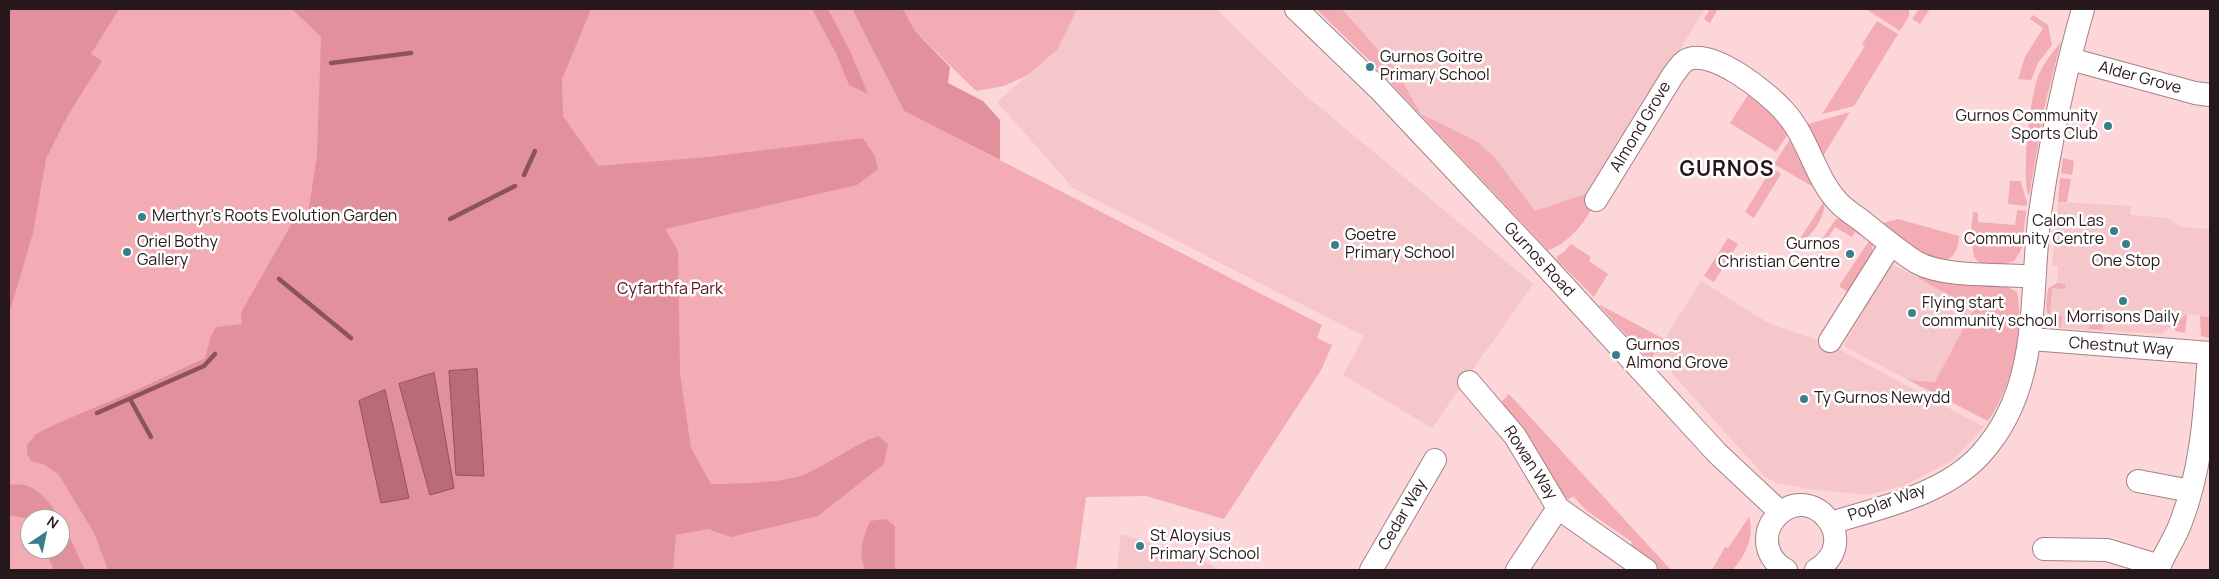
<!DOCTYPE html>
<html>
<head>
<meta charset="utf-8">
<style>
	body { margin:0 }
	#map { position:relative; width:2219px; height:579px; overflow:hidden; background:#fdd6da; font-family:Manrope,sans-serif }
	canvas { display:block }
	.frame { position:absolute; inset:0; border:10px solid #27191b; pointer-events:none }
	.north { position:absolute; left:20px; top:509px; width:50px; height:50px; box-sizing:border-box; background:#fff; border:1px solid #a9a3a4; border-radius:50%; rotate:34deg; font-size:14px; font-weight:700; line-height:20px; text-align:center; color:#27191b }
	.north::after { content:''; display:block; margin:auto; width:18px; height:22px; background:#387f89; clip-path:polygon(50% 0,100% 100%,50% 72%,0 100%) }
</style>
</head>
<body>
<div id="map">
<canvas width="2219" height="579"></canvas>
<div class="frame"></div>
<div class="north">N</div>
</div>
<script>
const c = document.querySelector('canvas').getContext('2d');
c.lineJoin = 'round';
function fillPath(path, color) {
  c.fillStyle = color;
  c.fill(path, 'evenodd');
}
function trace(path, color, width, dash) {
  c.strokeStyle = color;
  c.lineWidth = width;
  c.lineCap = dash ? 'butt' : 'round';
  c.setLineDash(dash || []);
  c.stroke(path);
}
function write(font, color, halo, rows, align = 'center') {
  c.font = font + ' Manrope,sans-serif';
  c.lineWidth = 5;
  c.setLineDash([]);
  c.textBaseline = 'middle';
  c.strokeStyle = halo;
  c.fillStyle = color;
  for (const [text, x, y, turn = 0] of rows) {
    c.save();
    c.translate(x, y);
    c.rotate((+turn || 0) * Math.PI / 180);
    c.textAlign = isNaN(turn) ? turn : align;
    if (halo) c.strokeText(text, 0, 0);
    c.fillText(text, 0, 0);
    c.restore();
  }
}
fillPath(new Path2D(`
	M1077,9H1216L1305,95L1533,284L1432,428L1343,375L1364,336L1073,188L997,102L1058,49Z
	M1342,9H1705L1591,192L1535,211L1495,158L1478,142L1421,114L1396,70Z
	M2058,202L2131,206L2130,215L2167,218L2181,227L2210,229V317L2187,314L2162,334L2061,328L2055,325L2048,316L2046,309L2048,289L2057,283L2058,266L2052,265Z
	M1889,263L1918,278L2007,327L1935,382L1908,380L1844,346Z
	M1701,281L1770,324L1829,344L1984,427L1953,460L1903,486L1867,495L1809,489L1777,483L1765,477L1655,354Z
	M1121,534L1199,558L1219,570H1117Z`), '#f5c6ca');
fillPath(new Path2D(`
	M9,9H852L904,111L1322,325L1317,338L1332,345L1321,370L1224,519L1146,496L1086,497L1076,570H9ZM30,519H60V549H30Z
	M903,9H1077L1058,49L1028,75L1004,86L976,91L915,31Z
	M1316,9H1342L1396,70L1421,114L1478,142L1495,158L1535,211L1591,192C1591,196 1592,201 1592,205C1589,221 1563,247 1548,250L1369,60Z
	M1710,9H1718L1710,23L1704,19Z
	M1866,9H1909V16L1900,31Z
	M1919,9H1930L1920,24L1912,19Z
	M2033,15L2048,25L2052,45L2038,63L2031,80L2018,79L2025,57L2043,28L2030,19Z
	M1877,21L1898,34L1854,106L1822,114L1865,46L1862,44Z
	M2061,42L2046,100L2029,196C2021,179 2030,96 2038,77C2043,63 2052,53 2061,42Z
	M1748,95L1777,118L1788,134L1776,152L1730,123Z
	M1850,112L1820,161L1805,125Z
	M1790,139L1815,188L1774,164Z
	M2063,158L2074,161L2072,175L2061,173Z
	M1772,168L1781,174L1754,218L1745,212Z
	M2060,178L2071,179L2067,202H2058Z
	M2010,181H2021C2022,190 2028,200 2027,206L2008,204Z
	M1824,201C1827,215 1811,239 1798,243V238L1800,239Z
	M2017,210L2026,211L2023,237L1971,233L1973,212L1978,213V222L2015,225Z
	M1836,219H1844L1872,239C1876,258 1859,277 1849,293L1839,286L1869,241L1855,232L1852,237L1835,227L1820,250L1818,249V245Z
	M1898,219L1959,236C1956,289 1903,238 1883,223Z
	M1728,238L1738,244L1714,282L1704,276Z
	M1971,238L2024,241L2020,252L2014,261L2002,265H1981L1974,257Z
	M1571,244L1591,257L1589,261L1608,274L1594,297L1557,260V256L1564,252Z
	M1921,275L2004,285L2017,292C2025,330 2011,390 1988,421L1908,380L1935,382L1974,309L1918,278Z
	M2057,283L2065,284V289L2052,288L2050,315L2062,316L2061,328C2043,320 2046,305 2048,289Z
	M1600,305L1664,339L1650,361L1599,305Z
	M2187,314L2185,333L2176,331L2172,326Z
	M2200,316L2210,317V338L2201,336Z
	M2090,318H2103V330L2089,329Z
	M1509,394L1671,570H1657L1630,548L1632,542L1587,511L1573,496L1568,500L1563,495L1499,404Z
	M1749,517C1755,535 1745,558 1732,570H1712L1725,547L1728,548Z`), '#f3abb4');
fillPath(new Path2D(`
	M9,9H119L91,54L102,61L68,115L46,159L33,233L9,314Z
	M292,9H591L562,79L563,116L598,166L708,157L863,138L875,156L878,169L857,185L665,229L678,251L680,373L691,448L711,484C733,484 783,483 803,475C829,464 851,446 878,436L888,444L884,464L818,516L731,537L708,529L676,535L673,570H108L94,533L59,475L45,465L31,461L27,454V445L36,434L56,424L139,389L205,358L211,336L216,327L242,324L241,313L244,307L295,218L307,220L317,156L321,37Z
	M812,9H828L850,51L868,94L849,85L836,53Z
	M852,9H903L915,31L950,67L948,83L983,101L1000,120V160L904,111Z
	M9,484C14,485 20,484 25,485C55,494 72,544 85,570H54L45,549H60V519H30V523L25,518L9,515Z
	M886,519L895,526V570H866C857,554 863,537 870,521Z`), '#e2919c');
const water = new Path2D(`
	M477,369L484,476L456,475L449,371Z
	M434,373L454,488L430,495L399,384Z
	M385,390L409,498L381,503L359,401Z`);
fillPath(water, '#b96c77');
trace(water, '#8d535b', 1);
trace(new Path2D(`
	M331,63L411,53
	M524,175L535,151
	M450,219L515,186
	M279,279L351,338
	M130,399L151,437
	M97,413L204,366L215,354`), '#8d535b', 4.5);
const minor = new Path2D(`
	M1296,9L1379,89L1542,262L1717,453L1780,512
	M2070,59L2195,93L2210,95
	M1596,200L1673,75C1678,69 1682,61 1689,59C1714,50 1767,92 1783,110C1809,137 1814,178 1840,204C1848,212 1859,218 1867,225C1883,238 1899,251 1916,262C1942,277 1994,274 2025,276L2035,274
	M2031,339L2210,353
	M1830,341L1891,244
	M1469,382L1515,436L1558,508L1646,570
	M2138,481L2191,491
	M1831,523C1881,507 1944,495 1981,454C2042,387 2029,296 2040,213C2050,144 2064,76 2083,9
	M2044,549L2107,550L2160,566
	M1371,570L1435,460
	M1517,570L1558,508
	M1786,570C1775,564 1767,553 1767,540C1767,531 1771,522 1777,516C1811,480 1864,541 1816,570
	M2158,570C2164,553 2175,539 2181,522C2202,468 2205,410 2209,353`);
trace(minor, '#a58185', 24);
trace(minor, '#fff', 22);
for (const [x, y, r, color] of [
	[1370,67,5,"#387f89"],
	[2108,126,5,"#387f89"],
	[142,217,5,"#387f89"],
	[2114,231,5,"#387f89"],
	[2126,244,5,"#387f89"],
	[1335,245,5,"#387f89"],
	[127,252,5,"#387f89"],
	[1850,254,5,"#387f89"],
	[2123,301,5,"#387f89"],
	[1912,313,5,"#387f89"],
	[1616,355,5,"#387f89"],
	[1804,399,5,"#387f89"],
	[1140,546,5,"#387f89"]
]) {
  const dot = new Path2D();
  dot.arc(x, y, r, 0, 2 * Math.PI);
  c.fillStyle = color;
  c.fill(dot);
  trace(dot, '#fff', 2);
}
write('16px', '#27191b', '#fff', [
	["Gurnos Goitre",1380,58],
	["Primary School",1380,76],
	["Gurnos Community",2098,117,"right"],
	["Sports Club",2098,135,"right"],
	["Merthyr's Roots Evolution Garden",152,217],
	["Calon Las",2104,222,"right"],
	["Community Centre",2104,240,"right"],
	["Goetre",1345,236],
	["Primary School",1345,254],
	["Oriel Bothy",137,243],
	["Gallery",137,261],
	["Gurnos",1840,245,"right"],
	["Christian Centre",1840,263,"right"],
	["One Stop",2126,262,"center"],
	["Flying start",1922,304],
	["community school",1922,322],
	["Morrisons Daily",2123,318,"center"],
	["Gurnos",1626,346],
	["Almond Grove",1626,364],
	["Ty Gurnos Newydd",1814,399],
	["St Aloysius",1150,537],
	["Primary School",1150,555]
], 'left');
write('16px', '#27191b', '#fff', [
	["Alder Grove",2140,78,15],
	["Almond Grove",1641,127,-59],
	["Gurnos Road",1539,260,47],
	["Chestnut Way",2121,347,4],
	["Rowan Way",1530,463,57],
	["Poplar Way",1887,503,-20],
	["Cedar Way",1403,515,-60]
]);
write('16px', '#560f21', '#fff', [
	["Cyfarthfa Park",670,290]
]);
c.letterSpacing = '1px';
write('bold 21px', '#27191b', '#fff', [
	["GURNOS",1727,170]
]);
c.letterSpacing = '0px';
</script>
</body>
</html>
